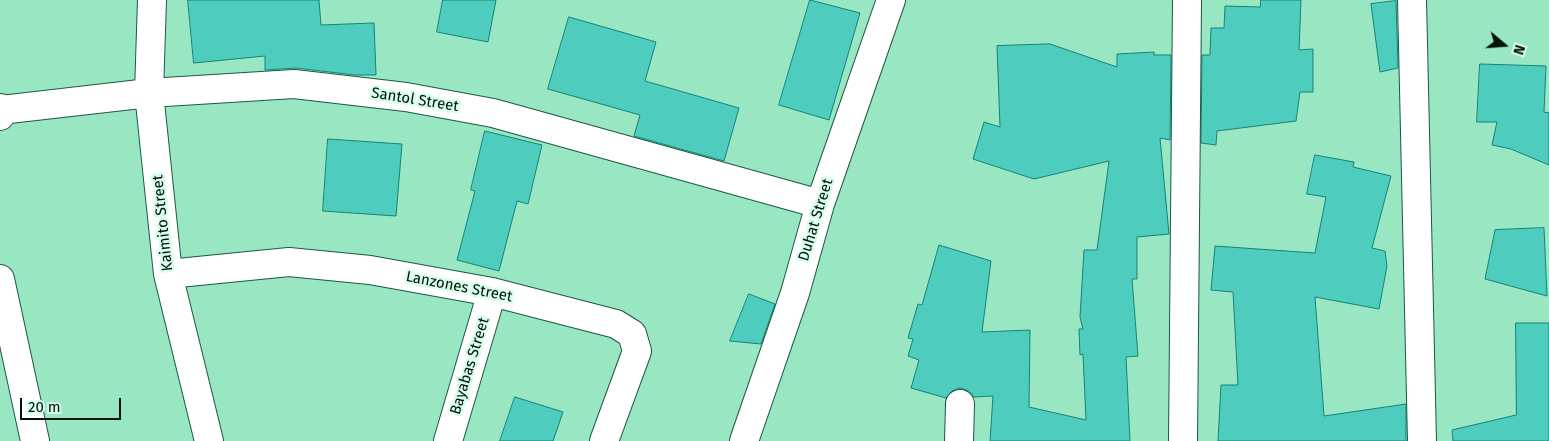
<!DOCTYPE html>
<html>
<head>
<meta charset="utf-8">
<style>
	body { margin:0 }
	#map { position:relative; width:1549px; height:441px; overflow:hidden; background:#98e6c2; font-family:"Fira Sans",sans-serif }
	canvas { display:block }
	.north { position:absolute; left:1479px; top:20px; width:50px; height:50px; -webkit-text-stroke:4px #d8feeb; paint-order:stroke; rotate:108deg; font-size:14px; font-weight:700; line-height:20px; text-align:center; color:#001209 }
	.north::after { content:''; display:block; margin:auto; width:18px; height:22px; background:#001209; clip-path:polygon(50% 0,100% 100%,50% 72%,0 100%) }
	.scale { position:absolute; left:20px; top:398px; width:101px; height:22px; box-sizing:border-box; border:2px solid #001209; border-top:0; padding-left:6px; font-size:15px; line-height:18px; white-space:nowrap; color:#001209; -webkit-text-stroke:4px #d8feeb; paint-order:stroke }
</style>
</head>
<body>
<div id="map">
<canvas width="1549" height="441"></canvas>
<div class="north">N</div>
<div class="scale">20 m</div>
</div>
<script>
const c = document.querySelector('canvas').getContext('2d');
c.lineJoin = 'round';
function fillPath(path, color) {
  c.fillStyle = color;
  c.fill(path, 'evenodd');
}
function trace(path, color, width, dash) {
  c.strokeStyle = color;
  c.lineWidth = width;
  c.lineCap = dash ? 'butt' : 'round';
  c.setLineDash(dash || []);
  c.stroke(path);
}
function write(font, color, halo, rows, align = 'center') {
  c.font = font + ' "Fira Sans",sans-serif';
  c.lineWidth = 5;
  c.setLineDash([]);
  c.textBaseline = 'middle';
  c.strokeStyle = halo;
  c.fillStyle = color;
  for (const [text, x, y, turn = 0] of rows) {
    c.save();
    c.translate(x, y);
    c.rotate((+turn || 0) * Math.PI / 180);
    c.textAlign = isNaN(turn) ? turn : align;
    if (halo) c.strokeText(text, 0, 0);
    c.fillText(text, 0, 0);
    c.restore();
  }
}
const building = new Path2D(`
	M188,0H319L321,25L374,23L376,75H355L296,68L265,70V56L194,63Z
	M443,0H496L488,42L437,32Z
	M810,0L860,13L829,120L779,105Z
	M1261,0H1301L1299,50L1313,49V92H1300L1296,121L1217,131L1216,145L1201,143L1202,55H1210L1211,28H1224L1225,6L1260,7Z
	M1396,1L1398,68L1380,72L1371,4Z
	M569,17L656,42L645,81L739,108L724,161L634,136L640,115L548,89Z
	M1050,44L1117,67V54L1154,52V55H1171L1170,140L1160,138L1169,234L1137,237V279H1132L1138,356L1126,357L1130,441H990L993,396L974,397L969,391L960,388L952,391L946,398L911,388L919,360L908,356L913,339L908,338L918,304L922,305L939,245L991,261L982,332L1030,330L1029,407L1086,420L1083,354L1080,355L1079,329H1083L1080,317L1084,250H1097L1109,161L1034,179L973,159L984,122L1000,127L997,46Z
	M1480,64L1546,66L1544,112L1549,113V165L1511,149L1492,145L1497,122H1477Z
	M485,131L542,145L528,204L517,201L499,271L457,260L475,191L471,190Z
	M328,139L402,144L396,216L323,211Z
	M1315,155L1354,162L1353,167L1391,176L1372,248L1385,251L1387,266L1379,309L1315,297L1324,416L1406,404V441H1218L1221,385H1238L1233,292L1211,290L1215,246L1315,253L1326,197L1307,194Z
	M1544,228L1547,296L1485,279L1495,230Z
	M749,294L775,304L761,344L730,341Z
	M1516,323H1549V441H1453L1452,430L1516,415Z
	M515,397L563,412L553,441H500Z`);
fillPath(building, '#4eccbd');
trace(building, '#158377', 1);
const street = new Path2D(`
	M152,0L149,93L168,274L209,441
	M0,110L149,93L294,84L406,97L493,113L820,204
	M168,274L289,262L370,270L492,292L616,324L632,334L637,351L604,441
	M448,441L492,292
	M744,441L795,293L820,204L891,0
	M959,441L960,404
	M1183,441L1187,0`);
const secondary = new Path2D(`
	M1412,0L1422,441
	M0,108V116
	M0,279L35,441`);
trace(street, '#1c5941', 30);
trace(secondary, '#1c5941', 30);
trace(street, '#fff', 28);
trace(secondary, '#fff', 28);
write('15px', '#001209', '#d8feeb', [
	["Santol Street",415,100,9],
	["Duhat Street",816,220,-73],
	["Kaimito Street",163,223,-96],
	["Lanzones Street",459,287,11],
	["Bayabas Street",470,366,-73]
]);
</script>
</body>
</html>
